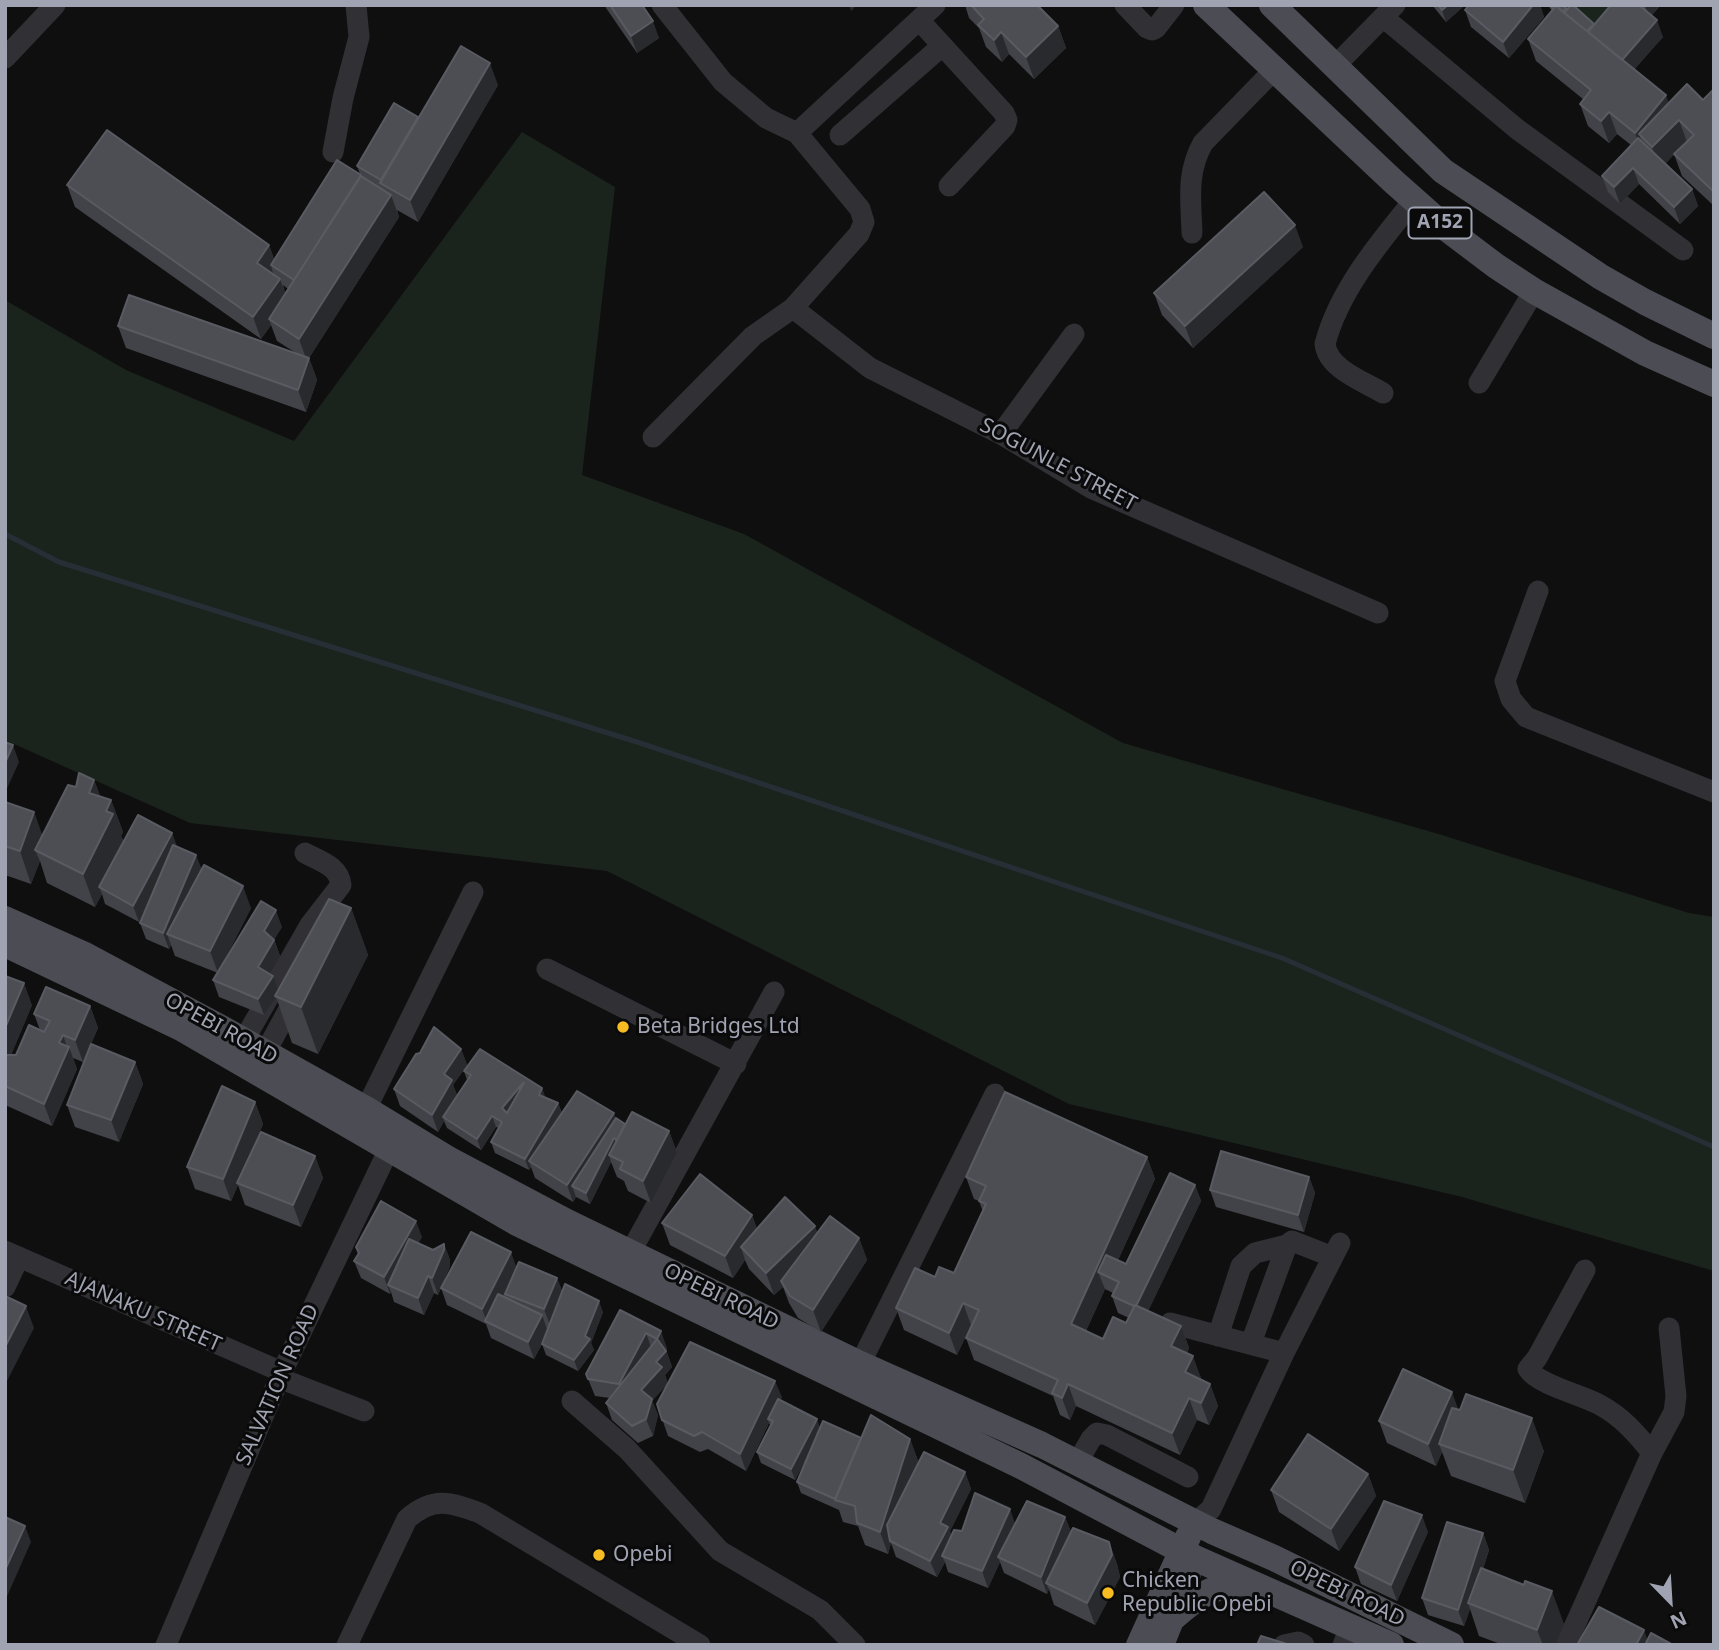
<!DOCTYPE html>
<html>
<head>
<meta charset="utf-8">
<style>
	body { margin:0 }
	#map { position:relative; width:1719px; height:1650px; overflow:hidden; background:#0f0f10; font-family:"Noto Sans",sans-serif }
	canvas { display:block }
	.frame { position:absolute; inset:0; border:7px solid #a0a4b2; pointer-events:none }
	.north { position:absolute; left:1635px; top:1566px; width:70px; height:70px; -webkit-text-stroke:5px #0a0a0b; paint-order:stroke; rotate:156deg; font-size:19px; font-weight:700; line-height:28px; text-align:center; color:#a0a4b2 }
	.north::after { content:''; display:block; margin:auto; width:24px; height:32px; background:#a0a4b2; clip-path:polygon(50% 0,100% 100%,50% 72%,0 100%) }
</style>
</head>
<body>
<div id="map">
<canvas width="1719" height="1650"></canvas>
<div class="frame"></div>
<div class="north">N</div>
</div>
<script>
const c = document.querySelector('canvas').getContext('2d');
c.lineJoin = 'round';
function fillPath(path, color) {
  c.fillStyle = color;
  c.fill(path, 'evenodd');
}
function trace(path, color, width, dash) {
  c.strokeStyle = color;
  c.lineWidth = width;
  c.lineCap = dash ? 'butt' : 'round';
  c.setLineDash(dash || []);
  c.stroke(path);
}
function write(font, color, halo, rows, align = 'center') {
  c.font = font + ' "Noto Sans",sans-serif';
  c.lineWidth = 6;
  c.setLineDash([]);
  c.textBaseline = 'middle';
  c.strokeStyle = halo;
  c.fillStyle = color;
  for (const [text, x, y, turn = 0] of rows) {
    c.save();
    c.translate(x, y);
    c.rotate((+turn || 0) * Math.PI / 180);
    c.textAlign = isNaN(turn) ? turn : align;
    if (halo) c.strokeText(text, 0, 0);
    c.fillText(text, 0, 0);
    c.restore();
  }
}
fillPath(new Path2D(`
	M1564,5H1624L1599,35Z
	M522,132L615,187L582,475L744,534L1123,743L1442,835L1689,913L1714,917V1271L1462,1197L1069,1104L607,871L190,823L5,740V300L126,370L294,441Z`), '#1b231d');
trace(new Path2D(`
	M5,534L59,562L637,742L1282,958L1714,1147`), '#272f36', 5);
trace(new Path2D(`
	M1125,5L1147,28L1152,30L1156,28L1174,5
	M1383,17L1517,129L1683,250
	M919,20L1004,113L1007,120L1005,126L949,186
	M5,58L55,5
	M1335,66L1395,5
	M797,133L935,5
	M840,135L942,46
	M333,152L343,98L359,37L356,5
	M1192,233C1191,201 1186,173 1203,143L1274,70
	M793,308L870,368L1001,434L1091,488L1378,613
	M1479,383L1534,291
	M1383,393C1363,381 1328,369 1325,344C1339,290 1380,242 1414,200
	M1001,434L1074,334
	M653,437L753,336L793,308L859,234L864,222L860,209L797,133L766,118L723,82L662,5
	M1538,591L1505,681L1511,699L1526,717L1714,792
	M547,969L736,1064
	M244,1040L310,925L341,885C339,866 320,861 305,853
	M265,1053L296,996
	M366,1109L473,892
	M5,1251L282,1372
	M630,1253L774,992
	M1585,1270L1537,1358L1528,1369C1538,1385 1583,1395 1600,1405C1621,1416 1637,1434 1652,1453
	M5,1287L19,1257
	M1170,1323L1284,1353
	M1218,1336L1241,1266L1255,1253L1287,1245
	M1251,1343L1287,1245L1292,1241L1333,1257
	M860,1364L995,1094
	M279,1378L364,1411
	M572,1401L627,1449L720,1551L820,1610L855,1645
	M1077,1463L1091,1439L1097,1433L1107,1435L1188,1477
	M1195,1523L1211,1509L1284,1353L1340,1243
	M166,1645L282,1372L389,1149L398,1136
	M347,1645L407,1519C433,1496 450,1502 480,1513L700,1645
	M1284,1645L1298,1642L1304,1645
	M1343,1645L1350,1627
	M1566,1645L1652,1453L1674,1412L1676,1396L1669,1328`), '#303035', 21);
trace(new Path2D(`
	M1206,5L1394,182L1447,229L1496,266L1534,291L1645,353L1714,384
	M1272,5L1443,171L1601,277L1645,302L1714,336
	M5,919L83,954L223,1029L366,1109L450,1160L567,1222L860,1364L1042,1445L1212,1531L1274,1558L1451,1645
	M5,944L181,1028L517,1223L1021,1466L1197,1559L1391,1645
	M1174,1617C1200,1595 1215,1583 1250,1583
	M1139,1645L1188,1537
	M1161,1645L1188,1578`), '#4c4d54', 26);
fillPath(new Path2D(`
	M604,5H642L659,38L637,53Z
	M965,5H1038L1058,26L1066,48L1034,79L1009,54L1002,62L986,47L979,28L969,18Z
	M1432,5H1465L1446,22Z
	M1469,5H1540L1544,17L1509,58L1471,27L1465,10Z
	M1548,5H1563L1567,10L1594,25L1611,5H1661L1651,16L1663,37L1634,69L1669,103L1703,100L1714,89V206L1682,176L1674,154L1665,164L1692,189L1698,206L1680,224L1639,184L1620,204L1608,192L1602,176L1631,145L1617,134L1609,143L1588,126L1580,104L1583,99L1536,61L1528,39L1552,11Z
	M498,85L418,222L397,210L399,217L309,358L317,380L306,412L126,348L118,326L296,353L277,341L271,325L261,339L75,207L67,185L269,245L274,259L360,174L357,166L419,118ZM283,285L288,289L285,293Z
	M1303,247L1193,348L1162,315L1154,293Z
	M94,780L100,796L111,800L123,832L121,836L124,842L172,833L177,847L202,869L251,908L218,973L175,956L171,945L169,949L146,939L140,923L144,912L139,922L105,904L102,894L95,907L47,883L40,861L31,884L5,875V802L34,812L42,836L76,787Z
	M351,908L368,955L318,1054L292,1043L276,997L264,1015L219,997L213,980L282,927L274,939L280,956L270,975L278,991Z
	M5,976L32,1005L11,1055H16L40,1030L34,1014L90,1006L98,1028L83,1062L73,1058L77,1069L52,1126L5,1105Z
	M461,1049L467,1065L453,1085L457,1095L467,1080L464,1071L542,1088L545,1098L558,1103L562,1113L616,1118L625,1124L669,1131L677,1153L651,1203L628,1191L624,1181L617,1177L611,1162L590,1204L576,1197L573,1202L535,1178L531,1167L529,1170L495,1153L491,1142L499,1128L496,1127L481,1150L447,1128L444,1121L438,1132L400,1106L394,1089Z
	M135,1062L143,1084L119,1142L75,1127L67,1105Z
	M255,1102L263,1124L251,1153L315,1156L323,1178L301,1227L245,1205L238,1185L231,1201L195,1189L187,1167Z
	M1147,1157L1155,1179L1118,1260L1126,1264L1195,1185L1201,1201L1148,1311L1181,1326L1189,1348L1187,1353L1201,1378V1379L1210,1384L1218,1406L1209,1425L1197,1420L1180,1455L1076,1406L1070,1420L1060,1415L1053,1396L974,1360L966,1338L971,1325L957,1355L904,1330L896,1308L935,1277L954,1273L983,1212L979,1201L974,1199L966,1177ZM1105,1289L1113,1293L1112,1296L1118,1313L1129,1318L1126,1323L1103,1339L1086,1331Z
	M1309,1177L1315,1193L1304,1232L1216,1207L1210,1190Z
	M752,1215L757,1229L815,1226L817,1233L859,1238L867,1260L821,1332L798,1318L789,1303L783,1287L774,1295L749,1269L745,1260L733,1278L670,1245L662,1223Z
	M422,1237L418,1243L433,1250L444,1244L450,1260V1266L438,1295L434,1293L424,1315L394,1302L391,1292L390,1294L361,1278L354,1261L358,1254L356,1247Z
	M516,1267L557,1278L562,1291L603,1312L591,1343L594,1350L578,1371L546,1355L542,1344L534,1359L491,1338L486,1324L447,1305L441,1288Z
	M620,1310L667,1348L666,1350L672,1367L665,1375L668,1384L782,1397L780,1401L820,1428L861,1438L910,1439L918,1461L914,1472H965L971,1489L950,1531L951,1536L962,1531L1065,1517L1071,1532L1109,1542L1117,1564L1120,1577L1095,1625L1054,1605L1049,1589L1047,1594L1004,1573L1000,1562L988,1588L948,1572L945,1562L937,1577L896,1557L891,1543L888,1554L865,1545L858,1526L843,1522L839,1510L801,1493L797,1482L812,1448L795,1480L761,1463L757,1452L771,1426L769,1423L746,1471L708,1449L700,1452L668,1436L657,1404L667,1384L652,1401L658,1415L653,1436L638,1443L612,1420L606,1403L610,1398L595,1396L586,1374Z
	M1460,1410L1544,1451L1525,1503L1451,1476L1442,1452L1436,1466L1387,1443L1379,1421Z
	M1368,1474L1376,1496L1339,1551L1279,1512L1271,1490Z
	M1428,1532L1397,1601L1361,1584L1355,1567Z
	M1483,1533L1489,1550L1483,1569L1524,1585L1564,1624L1556,1645H1503L1479,1636L1470,1609L1464,1626L1428,1615L1422,1598Z`), '#424348');
fillPath(new Path2D(`
	M849,5H857L851,11Z
	M1448,5H1465L1446,22L1442,10Z
	M1533,5H1540L1544,17L1509,58L1503,42Z
	M1645,5H1661L1649,18Z
	M1657,20L1663,37L1628,77L1621,61Z
	M653,21L659,38L637,53L631,36Z
	M1058,26L1066,48L1034,79L1026,57Z
	M1001,32L1009,54L1002,62L994,40Z
	M490,63L498,85L418,222L410,200Z
	M1666,95L1674,117L1639,134L1645,152L1643,155L1635,133Z
	M1609,112L1617,134L1609,143L1601,121Z
	M1679,120L1687,142L1660,169L1652,147Z
	M1633,168L1639,184L1620,204L1614,187Z
	M1692,189L1698,206L1680,224L1674,207Z
	M391,195L399,217L307,361L299,339Z
	M1295,225L1303,247L1193,348L1185,326Z
	M269,245L277,267L271,265L273,273L265,285L257,263Z
	M280,279L288,301L269,319L271,325L261,339L253,317Z
	M309,358L317,380L306,412L298,390Z
	M13,745L19,762L5,793V763Z
	M94,780L106,812L89,793Z
	M111,800L123,832L121,836L125,847L99,887L102,894L95,907L83,874L106,811Z
	M34,812L46,845L35,850L40,861L31,884L20,851Z
	M172,833L178,850L139,922L133,906Z
	M196,855L203,872L167,934L171,945L169,949L163,933Z
	M243,886L251,908L218,973L210,951Z
	M351,908L368,955L318,1054L301,1007Z
	M276,910L282,927L270,947L264,931Z
	M274,940L280,956L265,984L258,967Z
	M273,976L279,993L264,1015L258,999Z
	M24,983L32,1005L5,1069V1028Z
	M90,1006L98,1028L83,1062L75,1040Z
	M63,1035L68,1050L69,1047L77,1069L52,1126L44,1104L59,1043Z
	M461,1049L467,1065L453,1085L458,1097L443,1117L444,1121L438,1132L432,1115L444,1074Z
	M135,1062L143,1084L119,1142L111,1120Z
	M523,1083L527,1094L506,1120L502,1108Z
	M542,1088L546,1099L539,1095Z
	M255,1102L263,1124L238,1183H237L238,1185L231,1201L223,1179Z
	M558,1103L562,1114L529,1161L531,1167L529,1170L525,1159Z
	M614,1113L620,1129L614,1138L618,1150L609,1155L611,1162L590,1204L586,1193L572,1186L576,1197L573,1202L567,1185Z
	M492,1116L496,1127L481,1150L477,1139Z
	M669,1131L677,1153L651,1203L643,1181Z
	M315,1156L323,1178L301,1227L293,1205Z
	M1147,1157L1155,1179L1110,1278L1098,1272L1105,1289L1079,1346L1071,1324Z
	M1309,1177L1315,1193L1304,1232L1298,1215Z
	M1195,1185L1201,1201L1142,1324L1136,1307Z
	M752,1215L760,1238L741,1247L745,1260L733,1278L725,1256Z
	M416,1221L422,1237L394,1287L388,1285L391,1292L390,1294L384,1277Z
	M815,1226L823,1248L781,1281L783,1287L774,1295L766,1273Z
	M859,1238L867,1260L821,1332L813,1310Z
	M444,1244L450,1260V1266L438,1295L432,1278Z
	M511,1252L517,1269L489,1323L487,1322L482,1309Z
	M428,1276L434,1293L424,1315L418,1298Z
	M557,1278L563,1294L550,1325L544,1309Z
	M599,1301L603,1312L591,1343L594,1350L578,1371L574,1360Z
	M963,1303L971,1325L957,1355L949,1333Z
	M26,1306L34,1328L5,1385V1347Z
	M542,1315L548,1332L534,1359L528,1342Z
	M1181,1326L1189,1348L1179,1368L1171,1346Z
	M661,1331L667,1348L666,1351L672,1367L665,1375L668,1384L652,1401L658,1415L653,1436L646,1419L641,1390L656,1362L657,1339Z
	M646,1333L652,1350L625,1400L619,1384Z
	M1193,1356L1201,1378L1193,1394L1185,1372Z
	M775,1381L782,1397L770,1420L768,1419L769,1423L746,1471L740,1454Z
	M1068,1384L1076,1406L1070,1420L1062,1398Z
	M1210,1384L1218,1406L1209,1425L1201,1403Z
	M1452,1392L1460,1414L1439,1444L1442,1452L1436,1466L1428,1444Z
	M1189,1398L1197,1420L1180,1455L1172,1433Z
	M1532,1418L1544,1451L1525,1503L1513,1470Z
	M817,1419L821,1430L795,1480L791,1469Z
	M910,1439L918,1461L892,1541H890L891,1543L888,1554L880,1532Z
	M965,1472L971,1489L950,1531L954,1543L942,1556L945,1562L937,1577L930,1561L940,1523Z
	M1368,1474L1376,1496L1339,1551L1331,1529Z
	M1010,1509L1016,1526L998,1557L1000,1562L988,1588L982,1571Z
	M1422,1515L1428,1532L1397,1601L1391,1585Z
	M1065,1517L1072,1534L1046,1583L1049,1589L1047,1594L1041,1577Z
	M25,1526L31,1542L5,1601V1570Z
	M1483,1533L1489,1550L1471,1605L1468,1603L1470,1609L1464,1626L1458,1610Z
	M1109,1542L1117,1564L1120,1577L1095,1625L1087,1603Z
	M1552,1591L1564,1624L1556,1645H1543L1537,1630Z
	M1644,1630L1648,1641L1646,1645H1636Z`), '#292a2d');
const building = new Path2D(`
	M610,5H642L653,21L631,36Z
	M971,5H1037L1058,26L1026,57L1001,32L994,40L978,25L984,19Z
	M1438,5H1448L1442,10Z
	M1469,5H1533L1503,42L1465,10Z
	M1550,5H1563L1566,8L1563,12L1556,6L1553,9Z
	M1571,5H1573L1594,24L1587,31L1564,13Z
	M1611,5H1639L1657,20L1622,60L1588,32Z
	M1556,6L1666,95L1635,133L1609,112L1601,121L1580,104L1591,90L1528,39Z
	M461,46L490,63L410,200L380,183Z
	M1687,84L1703,100L1714,89V190L1713,191L1674,154L1694,135L1679,120L1652,147L1639,134Z
	M394,103L418,117L381,180L357,166Z
	M107,130L269,245L257,263L280,279L253,317L67,185Z
	M1638,138L1692,189L1674,207L1633,168L1614,187L1602,176Z
	M337,160L361,175L294,280L271,265Z
	M361,176L391,195L299,339L269,319Z
	M1264,192L1295,225L1185,326L1154,293Z
	M129,295L309,358L298,390L118,326Z
	M5,742L13,745L5,763Z
	M79,773L94,780L89,793L111,800L106,811L113,814L83,874L35,850L68,785L76,787Z
	M5,802L34,812L20,851L5,846Z
	M138,815L172,833L133,906L99,887Z
	M173,845L196,855L163,933L140,923Z
	M204,865L243,886L210,951L167,934Z
	M329,899L351,908L301,1007L275,996Z
	M261,901L276,910L264,931L274,940L258,967L273,976L258,999L213,980Z
	M5,976L24,983L5,1028Z
	M46,987L90,1006L75,1040L63,1035L59,1043L69,1047L44,1104L5,1086V1055H16L29,1025L44,1032L50,1021L34,1014Z
	M434,1027L461,1049L444,1074L452,1080L432,1115L394,1089L416,1054L420,1053Z
	M91,1044L135,1062L111,1120L67,1105Z
	M480,1049L542,1088L539,1095L558,1103L525,1159L491,1142L502,1122L492,1116L477,1139L443,1117L471,1075L464,1071ZM523,1083H524L507,1113L502,1108Z
	M222,1086L255,1102L223,1179L187,1167Z
	M577,1091L614,1113L567,1185L529,1161Z
	M1005,1092L1147,1157L1071,1324L1103,1339L1113,1317L1126,1323L1135,1305L1181,1326L1171,1346L1193,1356L1185,1372L1210,1384L1201,1403L1189,1398L1172,1433L1068,1384L1062,1398L1052,1393L1058,1380L966,1338L979,1310L963,1303L949,1333L896,1308L915,1268L935,1277L939,1267L954,1273L986,1204L979,1201L986,1186L966,1177Z
	M632,1112L669,1131L643,1181L620,1169L623,1162L609,1155Z
	M616,1118L625,1124L617,1140L614,1138L586,1193L572,1186Z
	M261,1132L315,1156L293,1205L237,1183Z
	M1221,1151L1309,1177L1298,1215L1210,1190Z
	M1170,1173L1195,1185L1136,1306L1135,1305L1134,1306L1112,1296L1119,1282L1098,1272L1106,1255L1126,1264Z
	M700,1174L752,1215L725,1256L662,1223Z
	M785,1197L815,1226L766,1273L741,1247Z
	M381,1201L416,1221L384,1277L354,1261L359,1253L356,1247Z
	M830,1216L859,1238L813,1310L790,1296L781,1281Z
	M471,1232L511,1252L482,1309L441,1288Z
	M409,1239L433,1250L444,1244V1250L432,1278L428,1276L418,1298L388,1285Z
	M519,1262L557,1278L544,1309L505,1294Z
	M565,1284L599,1301L585,1336L590,1339L574,1360L542,1344Z
	M498,1294L542,1315L528,1342L485,1321Z
	M5,1296L26,1306L5,1347Z
	M620,1310L661,1331L657,1339L646,1333L619,1384L588,1379L586,1374Z
	M657,1339L666,1351L656,1362L662,1367L641,1390L652,1399L646,1419L632,1426L606,1403Z
	M690,1342L775,1381L740,1454L702,1432L694,1436L662,1420L657,1404Z
	M1403,1369L1452,1392L1428,1444L1379,1421Z
	M1466,1394L1532,1418L1513,1470L1439,1444L1452,1408L1460,1410Z
	M778,1399L817,1419L791,1469L757,1452L773,1421L768,1419Z
	M871,1415L910,1439L880,1532L857,1523L855,1506L835,1500Z
	M823,1421L861,1438L835,1499L797,1482Z
	M1308,1434L1368,1474L1331,1529L1271,1490Z
	M924,1452L965,1472L940,1523L948,1527L930,1561L890,1541L887,1525Z
	M975,1493L1010,1509L982,1571L942,1556L954,1530L962,1531Z
	M1027,1501L1065,1517L1041,1577L998,1557Z
	M1384,1501L1422,1515L1391,1585L1355,1567Z
	M5,1517L25,1526L5,1570Z
	M1447,1522L1483,1533L1458,1610L1422,1598Z
	M1073,1528L1109,1542L1112,1555L1087,1603L1046,1583Z
	M1481,1568L1524,1585L1525,1581L1552,1591L1537,1630L1468,1603Z
	M1599,1607L1644,1630L1636,1645H1577Z
	M1651,1633L1673,1645H1645Z
	M1261,1636L1290,1645H1257Z`);
fillPath(building, '#4c4e53');
trace(building, '#595b62', 2);
for (const [x, y, r, color] of [
	[623,1027,7,"#f6bc22"],
	[599,1555,7,"#f6bc22"],
	[1108,1593,7,"#f6bc22"]
]) {
  const dot = new Path2D();
  dot.arc(x, y, r, 0, 2 * Math.PI);
  c.fillStyle = color;
  c.fill(dot);
  trace(dot, '#0a0a0b', 2.5);
}
for (const [x, y, w] of [
	[1440,223,63]
]) {
  const box = new Path2D();
  box.roundRect(x - w / 2, y - 15.5, w, 31, 5);
  c.fillStyle = '#0a0a0b';
  c.fill(box);
  trace(box, '#a0a4b2', 2);
}
write('bold 19px', '#a0a4b2', null, [
	["A152",1440,223]
]);
write('21px', '#a0a4b2', '#0a0a0b', [
	["SOGUNLE STREET",1058,465,28],
	["OPEBI ROAD",221,1029,29],
	["OPEBI ROAD",721,1297,26],
	["AJANAKU STREET",143,1312,24],
	["SALVATION ROAD",278,1385,-66],
	["OPEBI ROAD",1347,1594,26]
]);
write('21px', '#a0a4b2', '#0a0a0b', [
	["Beta Bridges Ltd",637,1027],
	["Opebi",613,1555],
	["Chicken",1122,1581],
	["Republic Opebi",1122,1605]
], 'left');
</script>
</body>
</html>
